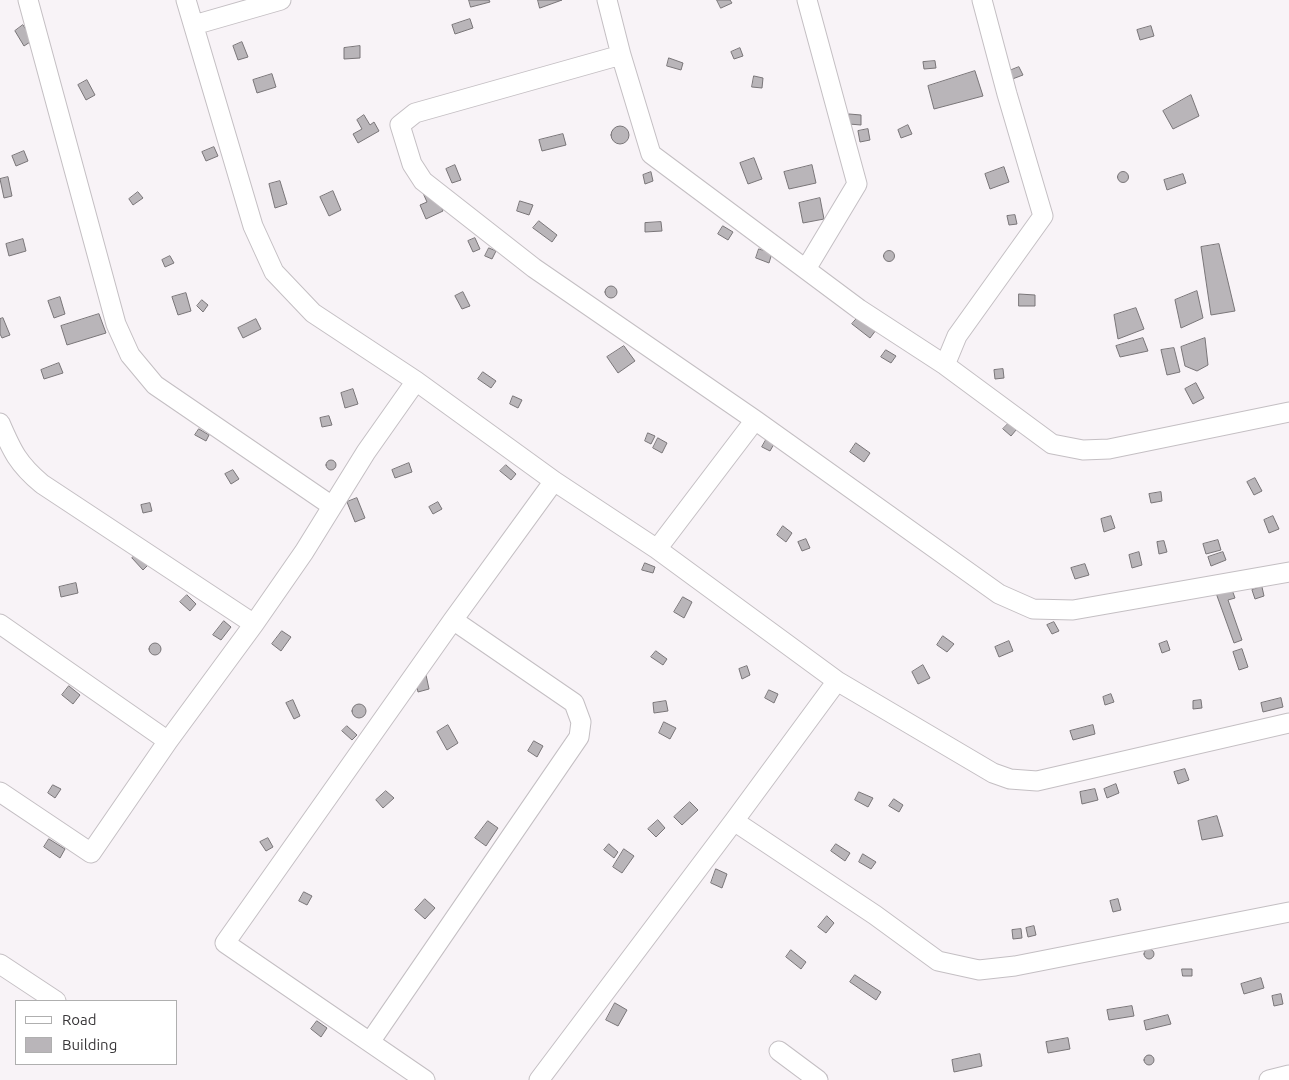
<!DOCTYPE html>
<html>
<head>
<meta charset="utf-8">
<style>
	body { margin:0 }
	#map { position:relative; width:1289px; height:1080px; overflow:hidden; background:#f8f3f7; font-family:Ubuntu,sans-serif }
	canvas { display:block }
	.legend { position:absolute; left:15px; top:1000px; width:162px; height:65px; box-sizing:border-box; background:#fff; border:1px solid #afafaf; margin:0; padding:6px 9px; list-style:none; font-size:15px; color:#383638 }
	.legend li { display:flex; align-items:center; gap:10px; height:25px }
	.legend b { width:25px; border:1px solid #afafaf }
</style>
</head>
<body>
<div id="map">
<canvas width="1289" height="1080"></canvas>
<ul class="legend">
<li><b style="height:6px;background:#fff"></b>Road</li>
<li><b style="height:14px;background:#b9b5b9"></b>Building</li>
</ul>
</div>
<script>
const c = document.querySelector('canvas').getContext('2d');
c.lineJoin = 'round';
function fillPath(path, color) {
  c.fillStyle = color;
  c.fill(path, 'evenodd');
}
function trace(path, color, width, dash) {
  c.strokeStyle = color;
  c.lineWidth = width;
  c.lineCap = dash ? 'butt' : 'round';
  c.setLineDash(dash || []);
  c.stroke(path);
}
const building = new Path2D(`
	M469,0H489L490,2L471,7Z
	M538,0H562L540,8Z
	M717,0H730L732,3L721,8Z
	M470,19L473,28L455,34L452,25Z
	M23,25L33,40L24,46L15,31Z
	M1151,26L1154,36L1140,40L1137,30Z
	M242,42L248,57L238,60L233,46Z
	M360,46V58L344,59V48Z
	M740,48L743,56L734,59L731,52Z
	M669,58L683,63L681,70L667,66Z
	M935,61L936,68L924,69L923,62Z
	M1019,67L1023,75L1007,81L1004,73Z
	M975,71L983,96L934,109L928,86Z
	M272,74L276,87L257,93L253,80Z
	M754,76L763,78L762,88L752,87Z
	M87,80L95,95L86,100L78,85Z
	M1191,95L1199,116L1173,129L1163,111Z
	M849,114L861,115V125L849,124Z
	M364,115L370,125L374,122L379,131L358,143L353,134L362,129L357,120Z
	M908,125L912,134L901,138L898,130Z
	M611 135a9 9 0 1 1 18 0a9 9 0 1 1-18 0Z
	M868,129L870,140L860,142L858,131Z
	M563,134L566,145L542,151L539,140Z
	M214,147L218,156L206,161L202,152Z
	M24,151L28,161L16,166L12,156Z
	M754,158L762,179L748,184L740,163Z
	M455,165L461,180L452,183L446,169Z
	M812,165L816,183L789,189L784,172Z
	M1004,167L1009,182L990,189L985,174Z
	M1117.5 177a5.5 5.5 0 1 1 11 0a5.5 5.5 0 1 1-11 0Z
	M651,172L653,181L645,184L643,175Z
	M1183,174L1186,183L1167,190L1164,180Z
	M8,177L12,196L4,198L0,179Z
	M280,181L287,204L275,208L269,184Z
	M433,189L443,211L426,219L420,205L427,202L423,193Z
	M333,191L341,210L329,216L320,197Z
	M138,192L143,198L133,205L129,199Z
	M820,198L824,219L803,223L799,203Z
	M520,201L533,205L529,215L517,211Z
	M1015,215L1017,224L1009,225L1007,216Z
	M539,221L557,235L552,242L533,228Z
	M661,222L662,231L645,232V223Z
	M723,226L733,232L728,240L718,234Z
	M475,238L480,249L473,252L468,241Z
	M23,239L26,251L9,256L6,244Z
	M1219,244L1235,311L1211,315L1201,247Z
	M489,248L496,251L492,259L485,256Z
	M759,249L772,253L769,263L756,258Z
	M883.5 256a5.5 5.5 0 1 1 11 0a5.5 5.5 0 1 1-11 0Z
	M170,256L174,263L165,267L162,260Z
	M605 292a6 6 0 1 1 12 0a6 6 0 1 1-12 0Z
	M1197,291L1203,318L1181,328L1175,300Z
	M463,292L470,306L462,309L455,296Z
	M186,293L191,311L178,315L172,297Z
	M1019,294L1035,295V306H1019Z
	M60,297L65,314L54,318L48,301Z
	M202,300L208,305L203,312L197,306Z
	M1136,308L1144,329L1118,339L1114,315Z
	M99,314L106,333L67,345L61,326Z
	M859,316L876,330L870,338L852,324Z
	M3,318L10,335L2,338L0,334V319Z
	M256,319L261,329L243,338L238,328Z
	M1143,338L1148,351L1120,357L1116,346Z
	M1205,338L1208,365L1197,371L1185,366L1181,347Z
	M624,346L635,361L618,373L607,357Z
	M1174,348L1180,372L1167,375L1161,350Z
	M886,350L896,356L891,363L881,357Z
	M59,363L63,373L44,379L41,370Z
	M1003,369L1004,378L995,379L994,370Z
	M483,372L496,381L491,388L478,379Z
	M1196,383L1204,398L1193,404L1185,389Z
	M353,389L358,404L345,408L341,393Z
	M513,396L522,400L518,408L510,404Z
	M329,416L332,425L322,427L320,418Z
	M1009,423L1016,430L1011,436L1003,429Z
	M199,429L209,435L206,441L195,435Z
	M648,433L655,436L651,444L645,441Z
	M658,438L667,443L662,453L653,448Z
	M766,440L774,444L770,451L762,447Z
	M856,443L870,453L864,462L850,452Z
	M326 465a5 5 0 1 1 10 0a5 5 0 1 1-10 0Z
	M409,463L412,472L395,478L392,470Z
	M506,465L516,474L511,480L500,471Z
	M233,470L239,479L231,484L225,474Z
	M1255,478L1262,491L1254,495L1247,482Z
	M1161,492L1162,501L1151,503L1149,494Z
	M357,498L365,518L355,522L347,502Z
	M438,502L442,509L433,514L429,507Z
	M150,503L152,511L143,513L141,505Z
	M1111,516L1115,528L1104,532L1101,519Z
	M1273,516L1279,529L1269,533L1264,520Z
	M783,526L792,533L786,542L777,535Z
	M806,539L810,548L802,551L798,542Z
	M1218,540L1221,550L1206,554L1203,544Z
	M1164,541L1167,552L1159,554L1157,542Z
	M1139,552L1142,565L1132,568L1129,555Z
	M1223,552L1226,560L1211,566L1208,557Z
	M137,554L148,565L143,570L132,558Z
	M645,563L655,567L653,573L642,570Z
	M1085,564L1089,575L1075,579L1071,568Z
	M76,583L78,593L61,597L59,587Z
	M1231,587L1235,598L1228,600L1242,640L1234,643L1216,593Z
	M1262,587L1264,596L1255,599L1252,590Z
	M187,595L196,604L190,611L180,602Z
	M683,597L692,602L684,618L674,612Z
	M224,621L231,627L221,640L213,635Z
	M1054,622L1059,631L1052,634L1047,625Z
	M282,631L291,637L281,651L272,644Z
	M943,636L954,644L947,652L937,645Z
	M1009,641L1013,651L999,657L995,647Z
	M1167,641L1170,650L1162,653L1159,644Z
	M149 649a6 6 0 1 1 12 0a6 6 0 1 1-12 0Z
	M1242,649L1248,667L1239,670L1233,652Z
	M656,651L667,659L663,665L651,657Z
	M923,665L930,678L918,684L912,672Z
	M747,666L750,675L742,679L739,669Z
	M426,675L429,689L418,692L415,678Z
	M69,686L80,695L73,704L62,695Z
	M769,690L778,694L774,703L765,698Z
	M1111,694L1114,702L1105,705L1103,697Z
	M1281,698L1283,707L1263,712L1261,703Z
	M293,700L300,716L294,719L286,703Z
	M1201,700L1202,708L1193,709V701Z
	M666,701L668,711L654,713L653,703Z
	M352 711a7 7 0 1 1 14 0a7 7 0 1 1-14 0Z
	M664,722L676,728L670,739L659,733Z
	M448,725L458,743L447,750L437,732Z
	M1093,725L1095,734L1073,740L1070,731Z
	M347,726L357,735L352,740L342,731Z
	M534,741L543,746L537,757L528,751Z
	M1185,769L1189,780L1178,784L1174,772Z
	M1116,784L1119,793L1107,798L1104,789Z
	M53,785L61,789L55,798L48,793Z
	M1095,789L1098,800L1082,804L1080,792Z
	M386,791L394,798L383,808L376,800Z
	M859,792L873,798L868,807L855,800Z
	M894,799L903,805L899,812L889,806Z
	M690,802L698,810L682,825L674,817Z
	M1217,816L1223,836L1202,840L1198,821Z
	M658,820L665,828L656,837L648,829Z
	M488,821L498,828L486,846L475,838Z
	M268,838L273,847L266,851L260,842Z
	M49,839L65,849L60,858L44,847Z
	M609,844L618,852L614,858L604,850Z
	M836,844L850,853L845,861L831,851Z
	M624,849L634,856L622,873L613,867Z
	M863,854L876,862L871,869L859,862Z
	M716,869L727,874L722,888L711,883Z
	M304,892L312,896L307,905L299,901Z
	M425,899L435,908L425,919L415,910Z
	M1118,899L1121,910L1113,912L1110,901Z
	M827,916L834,923L826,933L818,927Z
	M1034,926L1036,935L1028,937L1026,928Z
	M1021,929L1022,938L1013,939L1012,930Z
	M1144 954a5 5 0 1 1 10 0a5 5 0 1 1-10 0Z
	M791,950L806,962L801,969L786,957Z
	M1182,969H1192V976H1183Z
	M855,975L881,992L876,1000L850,982Z
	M1261,978L1264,988L1244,994L1241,984Z
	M1281,994L1283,1004L1274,1006L1272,996Z
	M615,1003L627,1010L618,1026L606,1020Z
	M1132,1006L1134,1016L1109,1020L1107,1010Z
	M1168,1015L1171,1024L1146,1030L1144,1021Z
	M317,1021L327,1028L321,1037L311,1029Z
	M1068,1038L1070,1049L1048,1053L1046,1042Z
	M980,1054L982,1066L954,1072L952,1060Z
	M1144 1060a5 5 0 1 1 10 0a5 5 0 1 1-10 0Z`);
fillPath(building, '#b9b5b9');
trace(building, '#797578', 1);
const street = new Path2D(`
	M28,0L116,324L130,355L155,385L332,506
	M186,0L253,226L274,272L313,313L416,381L554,481L657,549L837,681L993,773L1010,779L1037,781L1289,723
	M607,0L621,55L651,154L859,309L945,365L1052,444L1083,450L1109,449L1289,412
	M194,25L281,0
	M621,55L415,113L400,125L412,164L423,181L534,268L755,420L999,594L1033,609L1073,610L1289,572
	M806,269L857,184L807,0
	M945,365L957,336L1043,216L1007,94L982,0
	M0,423C12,451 18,464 42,484L254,624
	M657,549L755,420
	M0,624L168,741
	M0,792L91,853L168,741L254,624L304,552L366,452L416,381
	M734,821L875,915L938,961L979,970L1015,966L1289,912
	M0,964L56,1001
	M370,1042L579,737L581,722L574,703L453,620
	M779,1051L818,1080
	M425,1080L225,943L453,620L554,481
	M539,1080L734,821L837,681
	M1269,1080L1289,1075`);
trace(street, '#c4bfc3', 21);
trace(street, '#fff', 19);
</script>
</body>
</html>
